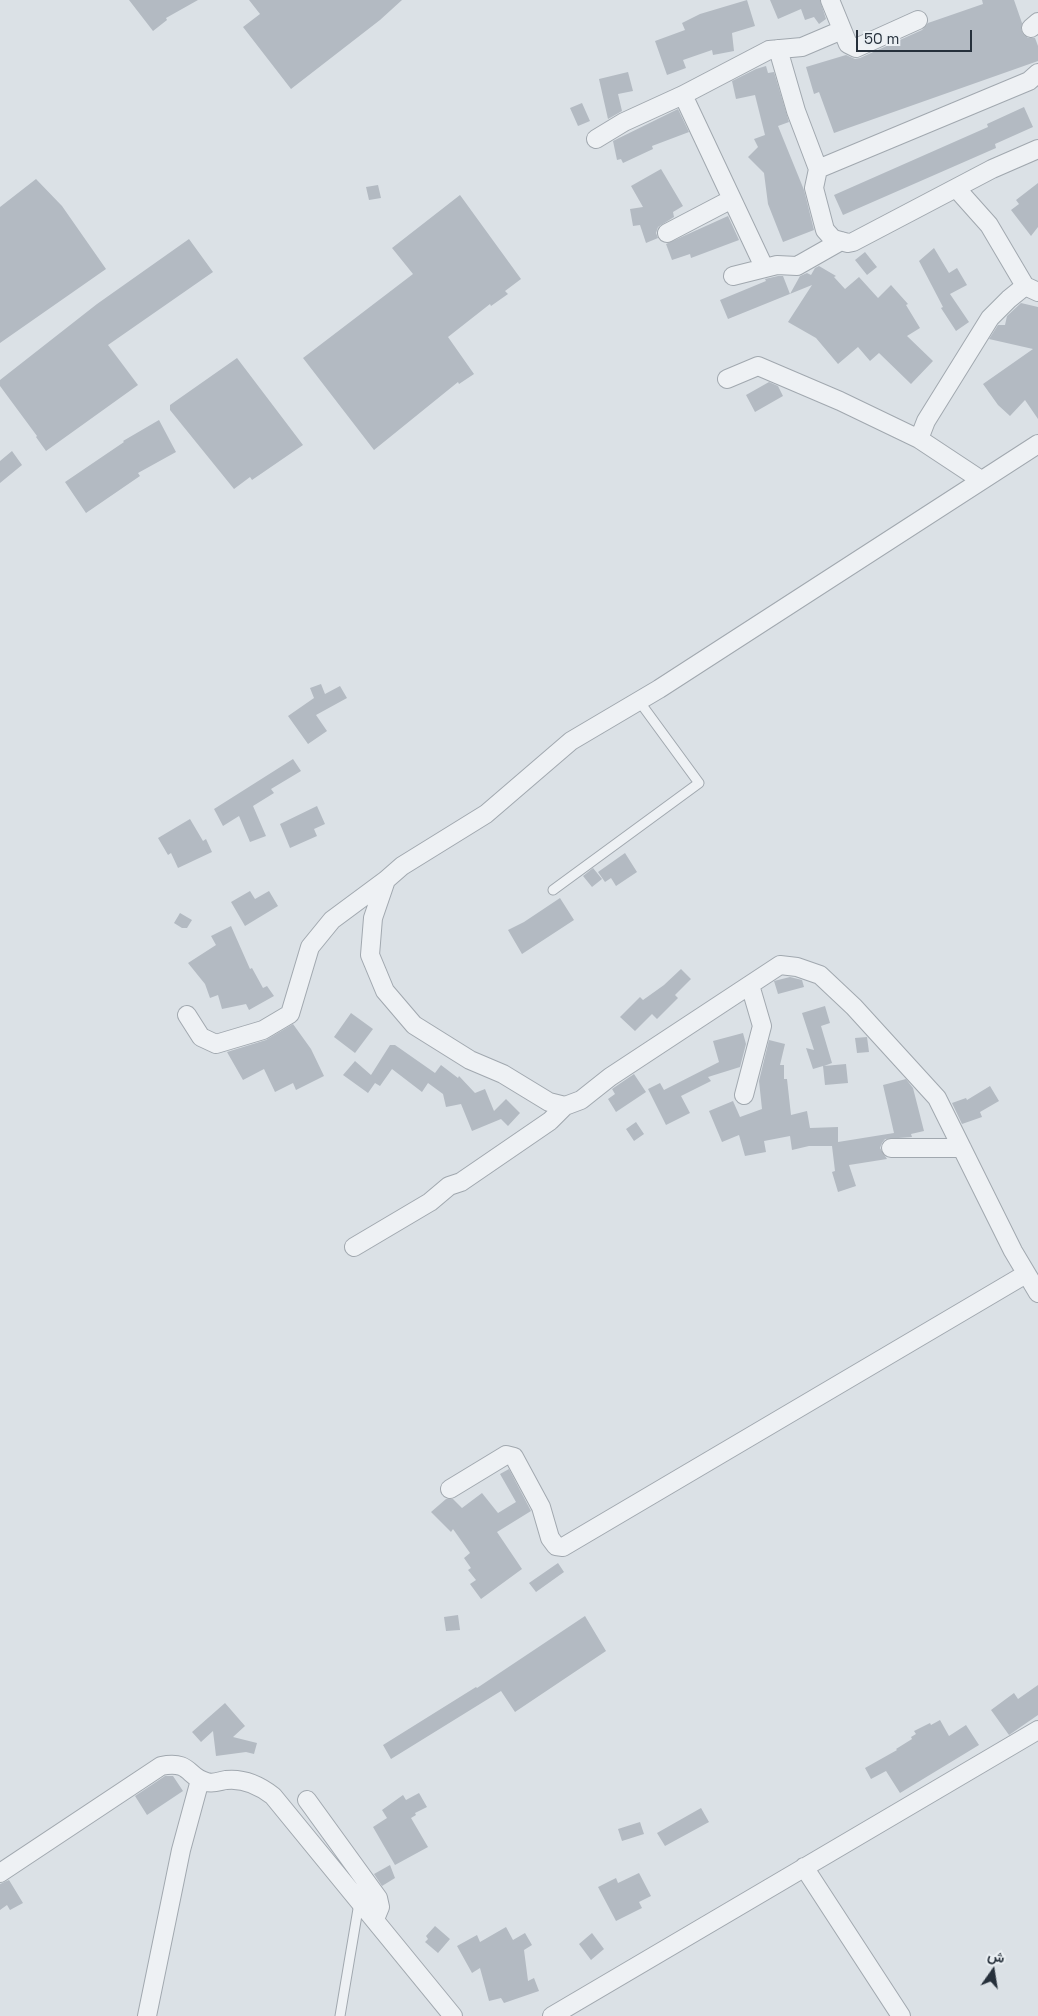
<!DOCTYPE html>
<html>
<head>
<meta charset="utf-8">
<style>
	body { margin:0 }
	#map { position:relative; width:1038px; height:2016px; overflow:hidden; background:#dbe1e6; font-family:"Space Grotesk",Vazirmatn,sans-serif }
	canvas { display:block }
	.north { position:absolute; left:968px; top:1946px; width:50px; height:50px; -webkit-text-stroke:4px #eaeff3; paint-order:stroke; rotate:13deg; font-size:14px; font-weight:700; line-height:20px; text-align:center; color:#26303b }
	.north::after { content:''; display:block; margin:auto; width:18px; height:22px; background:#26303b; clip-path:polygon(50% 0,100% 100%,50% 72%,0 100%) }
	.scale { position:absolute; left:856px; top:30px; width:116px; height:22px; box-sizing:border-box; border:2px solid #26303b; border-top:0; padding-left:6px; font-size:15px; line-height:18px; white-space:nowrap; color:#26303b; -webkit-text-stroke:4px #eaeff3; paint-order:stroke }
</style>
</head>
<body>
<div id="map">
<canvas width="1038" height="2016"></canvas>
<div class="north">ش</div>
<div class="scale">50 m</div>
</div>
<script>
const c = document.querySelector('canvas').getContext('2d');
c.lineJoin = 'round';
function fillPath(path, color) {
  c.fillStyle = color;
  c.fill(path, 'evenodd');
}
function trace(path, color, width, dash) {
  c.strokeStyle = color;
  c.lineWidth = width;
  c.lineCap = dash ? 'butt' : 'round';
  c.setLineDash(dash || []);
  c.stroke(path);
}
fillPath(new Path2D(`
	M129,0H198L166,18L167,20L153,31Z
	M249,0H402L380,20L291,89L243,27L260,14Z
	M747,0L755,26L732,33L734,51L713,55L712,50L683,60L686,68L667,75L655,41L685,30L682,23L700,14Z
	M770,0H820L826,19L819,24L814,17L805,20L801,9L778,19Z
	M982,0H1014L1022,23L1021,29L1023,34L1028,38H1035L1038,46V61L834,133L819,92L814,94L806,67L846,55L855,59L860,58L922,30L928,23L983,4Z
	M766,66L768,73L774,72L789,122L778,126L804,190L814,230L783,242L768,204L764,173L748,157L758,147L754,139L765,135L755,95L736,99L732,81L756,69Z
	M628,72L633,91L618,94L622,111L608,119L599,79Z
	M582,103L590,121L578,126L570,108Z
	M1024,107L1033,127L995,144L996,148L843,215L834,195L988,127L987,124Z
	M678,109L689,132L652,146L653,149L623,163L621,159L617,160L613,141Z
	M661,169L683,206L673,212L674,217L658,227L656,233L658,238L646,243L640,225L633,226L630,209L643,207L631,186Z
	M36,179L62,206L106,269L0,343V207Z
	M1038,183V227L1031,236L1011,210L1019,204L1016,200Z
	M378,185L381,198L369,200L366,187Z
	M460,195L521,279L505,291L508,294L491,306L490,304L448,337L474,374L459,384L458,382L374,450L303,358L413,274L392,248Z
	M728,216L739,240L691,258L690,254L672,260L666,244Z
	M189,239L213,272L108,345L138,385L46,451L36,437L37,436L0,386V380L97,304Z
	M934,248L949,273L957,268L967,285L950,294L969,322L956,331L941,308L943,307L919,261Z
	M865,252L877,267L867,275L855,260Z
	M819,266L836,276L834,277L845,289L859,277L878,298L891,285L908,304L906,305L920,328L907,336L933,361L911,384L879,353L870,361L858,347L838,364L816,338L788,322L812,285L728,319L720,300L766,281L765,279L778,276H783L790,294L800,276L807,273L811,275L815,268Z
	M1021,303L1038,307V419L1025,400L1010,416L998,405L983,384L1033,349L989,339L998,325H1005L1007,316Z
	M237,358L303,445L252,480L250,477L234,489L170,410V405Z
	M769,382L778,386L783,396L755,412L746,395Z
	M159,420L176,452L138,473L140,476L86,513L65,482L124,442L123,441Z
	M12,451L22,465L0,483V461Z
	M321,684L325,694L340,686L347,698L316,715L327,731L308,744L288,716L314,698L310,688Z
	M293,759L301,771L271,789L274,793L253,806L266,836L250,842L239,816L223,826L214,809Z
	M317,806L325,824L314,829L317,836L290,848L280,824Z
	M190,819L203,841L206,839L212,852L178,868L171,853L168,855L158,838Z
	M625,853L637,872L616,886L611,878L605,882L598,872Z
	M593,868L602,879L592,887L583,876Z
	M250,891L255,899L269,891L278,906L245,926L231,902Z
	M560,898L574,920L522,954L508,930L524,922Z
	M180,913L192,920L187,928H182L174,923Z
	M231,926L250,969L252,968L263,988L267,986L274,996L249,1010L246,1004L222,1009L218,995L210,998L205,984L188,963L216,945L211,936Z
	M681,969L691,979L675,995L678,998L657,1019L652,1014L635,1031L620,1017L640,997L643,1000L664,985Z
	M790,977L802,980L804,987L778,994L774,981Z
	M825,1006L830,1023L821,1026L832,1063L824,1066L846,1064L848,1083L825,1085L823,1066L813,1069L806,1048L814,1050L802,1013Z
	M351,1013L373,1029L355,1053L334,1037Z
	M293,1024L311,1049L324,1076L296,1090L293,1083L275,1092L264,1069L243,1080L227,1052L266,1040Z
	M743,1033L746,1044L740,1067L708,1077L711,1081L681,1096L690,1113L666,1125L648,1089L660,1083L664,1090L719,1062L713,1041Z
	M867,1037L869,1052L857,1053L855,1038Z
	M769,1040L785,1044L780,1065H784V1079H787L791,1115L807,1111L810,1128L838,1127V1142L894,1133L883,1085L906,1079L913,1088L924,1131L911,1134L912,1137L885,1139L882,1143L880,1148L887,1159L849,1165L856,1186L838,1192L832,1172L835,1171L832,1146H809L792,1150L790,1136L764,1141L766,1152L745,1156L739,1135L722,1142L709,1111L733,1101L740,1117L762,1109L759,1081Z
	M390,1045H395L435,1073L441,1065L458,1078L459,1076L475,1093L485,1089L494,1111L506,1099L520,1113L508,1126L501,1119L472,1131L461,1104L446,1107L443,1094L428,1083L422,1092L392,1069L380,1086L375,1083L368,1093L343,1075L355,1061L371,1075Z
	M634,1074L646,1092L616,1112L608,1099L615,1094L612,1089Z
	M990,1086L999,1101L980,1112L982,1117L962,1124L952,1103L966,1098L967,1100Z
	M636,1122L644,1134L634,1141L626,1129Z
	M509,1469L531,1511L497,1532L522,1569L481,1599L470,1584L476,1580L468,1570L471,1568L464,1558L470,1553L453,1529L451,1532L431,1512L446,1499H453L462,1508L482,1493L498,1513L516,1502L500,1474Z
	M558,1563L564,1572L536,1592L529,1583Z
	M458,1615L460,1630L446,1631L444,1617Z
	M585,1616L606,1651L515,1712L501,1691L391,1759L383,1745L476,1687L477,1688Z
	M1038,1685V1715L1009,1735L991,1710L1014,1693L1018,1699Z
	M225,1703L245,1726L233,1737L257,1743L254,1754L246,1752L216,1756L213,1731L201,1742L192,1732Z
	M940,1720L949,1736L966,1725L979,1745L900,1793L886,1771L871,1779L865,1768L897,1750L896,1749L912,1739L911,1737L916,1734L914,1731L930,1723L931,1725Z
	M165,1776H173L183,1791L147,1815L135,1796Z
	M419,1793L427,1807L415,1813L416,1815L411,1818L428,1847L395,1865L373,1827L387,1818L382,1810L403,1795L406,1800Z
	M701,1808L709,1822L665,1846L657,1833Z
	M640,1822L644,1834L622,1841L618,1829Z
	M390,1865L395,1878L382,1886L374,1874Z
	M639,1873L651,1896L639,1902L642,1908L616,1921L598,1887L616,1878L618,1883Z
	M9,1880L23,1903L10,1910L7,1905L0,1910V1884Z
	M435,1926L450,1939L438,1953L425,1942L428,1939L426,1936Z
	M506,1927L513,1940L525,1933L532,1945L524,1950L528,1981L534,1978L539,1991L504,2003L501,1998L489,2001L480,1968L472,1973L457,1946L477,1935L480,1942Z
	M592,1933L604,1949L591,1960L579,1944Z`), '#b3bac2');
const lane = new Path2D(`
	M553,890L699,783L639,701
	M340,2016L359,1903`);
const street = new Path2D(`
	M830,0L848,44L856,48L918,20
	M1031,28L1038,22
	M778,49L796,111L818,169
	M1038,73L1029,81L818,169L814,188L825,230L833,239L848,243L853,242L992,169L1038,149
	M683,95L764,267
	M596,139L624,122L683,95L769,50L802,47L842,30
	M956,188L989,225L1025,286L1038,292
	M667,233L732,199
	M733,276L777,265L797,266L841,241
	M727,379L758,366L840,401L919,439L981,480
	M919,439L926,421L990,318L1009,299L1025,286
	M1038,444L659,689L571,741L486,814L402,866L386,880L373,918L370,955L385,991L414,1025L470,1060L503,1074L549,1102L565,1106L581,1100L610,1077L780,965L797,967L820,975L854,1007L937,1098L1013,1251L1038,1293
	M187,1015L201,1037L216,1044L263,1030L290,1014L310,947L332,920L386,880
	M744,1095L762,1026L750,985
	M891,1148H962
	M354,1247L430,1202L449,1186L461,1182L550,1121L565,1106
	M450,1489L506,1455L514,1457L541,1507L550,1538L556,1546L563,1547L1026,1274
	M307,1800L378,1898L380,1907L375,1919
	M804,1867L901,2016
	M0,1873L161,1766C192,1760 187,1778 207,1782C213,1784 220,1781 226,1780C244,1778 259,1785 273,1796L453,2016
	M147,2016L181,1850L200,1780
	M552,2016L1038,1730`);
trace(lane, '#a1a8af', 11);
trace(street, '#a1a8af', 20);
trace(lane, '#eef1f4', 9);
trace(street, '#eef1f4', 18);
</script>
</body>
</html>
